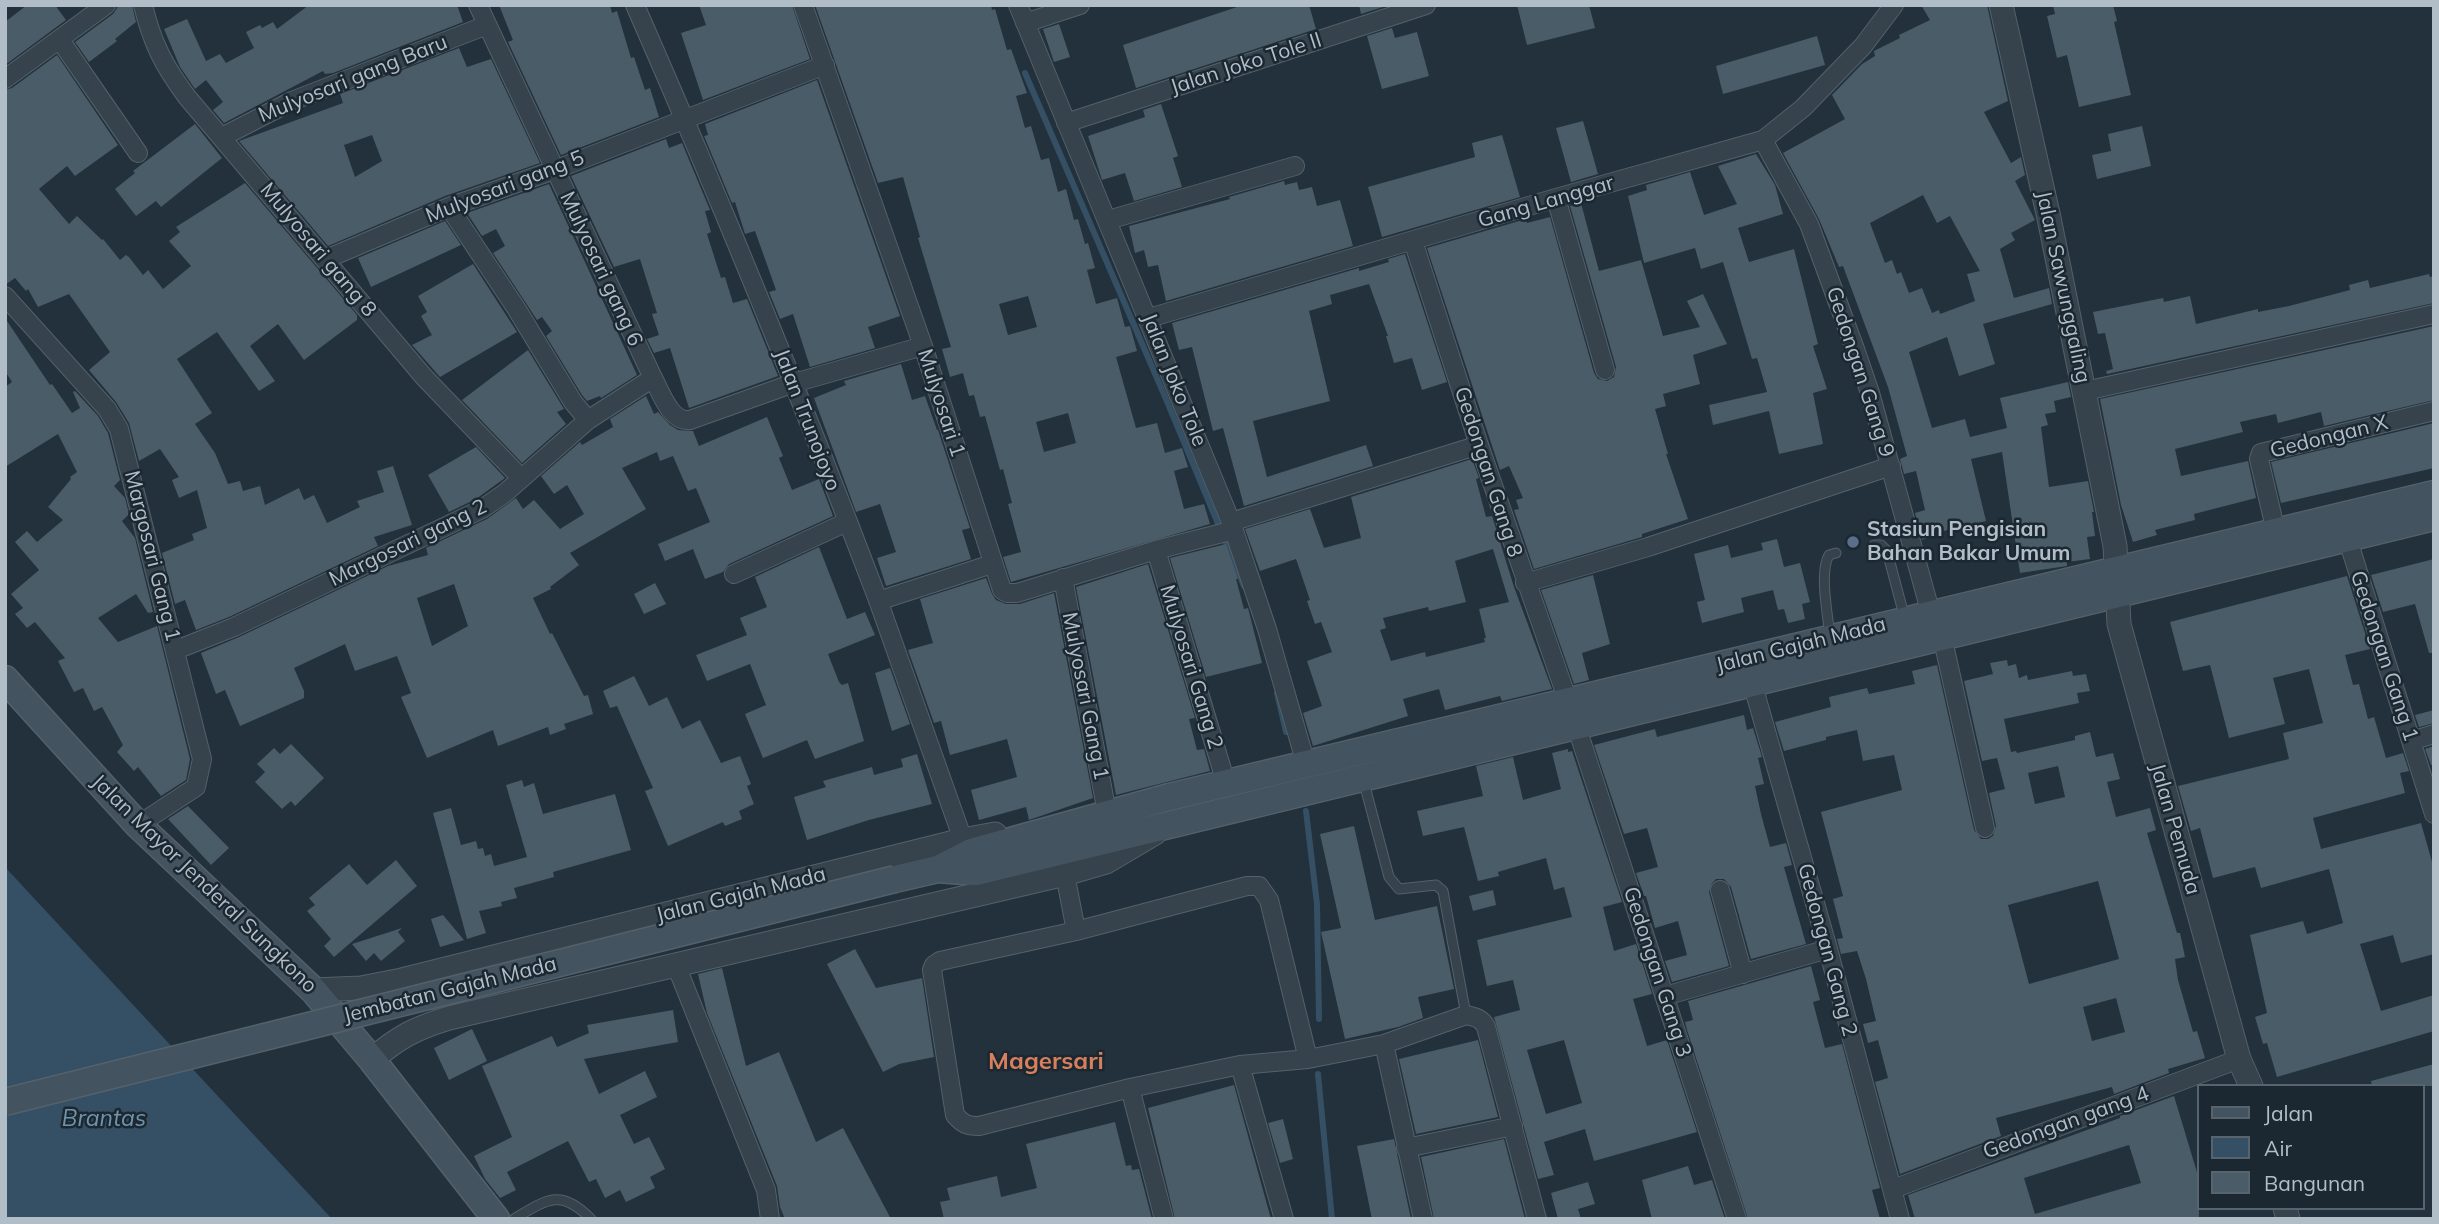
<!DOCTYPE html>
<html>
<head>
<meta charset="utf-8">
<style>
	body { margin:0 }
	#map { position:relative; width:2439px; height:1224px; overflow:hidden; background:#22313c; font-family:Mulish,sans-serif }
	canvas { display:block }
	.frame { position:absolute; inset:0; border:7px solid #b1bec8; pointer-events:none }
	.legend { position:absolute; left:2197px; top:1084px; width:228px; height:126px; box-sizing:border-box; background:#1b2831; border:2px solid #57646d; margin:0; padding:9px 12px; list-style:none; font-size:21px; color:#b1bec8 }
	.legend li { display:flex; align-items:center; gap:14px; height:35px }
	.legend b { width:35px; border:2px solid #57646d }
</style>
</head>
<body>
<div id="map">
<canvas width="2439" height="1224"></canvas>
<div class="frame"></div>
<ul class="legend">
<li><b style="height:9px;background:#445360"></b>Jalan</li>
<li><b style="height:19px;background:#355064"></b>Air</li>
<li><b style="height:19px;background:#4a5c68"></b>Bangunan</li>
</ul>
</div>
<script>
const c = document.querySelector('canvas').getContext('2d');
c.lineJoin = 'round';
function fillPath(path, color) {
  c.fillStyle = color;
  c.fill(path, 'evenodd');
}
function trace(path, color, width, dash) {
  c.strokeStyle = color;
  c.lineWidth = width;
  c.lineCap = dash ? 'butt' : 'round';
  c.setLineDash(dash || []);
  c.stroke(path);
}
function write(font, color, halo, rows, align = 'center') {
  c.font = font + ' Mulish,sans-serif';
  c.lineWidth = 5;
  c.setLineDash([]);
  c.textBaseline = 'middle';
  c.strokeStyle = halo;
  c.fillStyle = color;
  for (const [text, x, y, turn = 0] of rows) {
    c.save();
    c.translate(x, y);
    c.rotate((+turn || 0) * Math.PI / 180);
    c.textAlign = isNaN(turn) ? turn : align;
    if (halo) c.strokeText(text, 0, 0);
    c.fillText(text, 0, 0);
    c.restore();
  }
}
fillPath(new Path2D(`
	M5,867L332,1219H5Z`), '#355064');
trace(new Path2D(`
	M1025,73L1166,399L1244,586
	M1277,693L1286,732
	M1306,811L1317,904L1319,1019
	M1318,1074L1332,1219`), '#355064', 6);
fillPath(new Path2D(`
	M27,5H55L66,20L5,65V22Z
	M119,5H132L136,22L115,39L117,41L89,62L75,42L113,14Z
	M309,5H457L463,22L333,73L325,74L323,71L224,123L213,110L223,102L206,80L195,89L180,67L164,29L187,19L206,61L220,54L226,63L254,48L246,32L260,25L262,28L273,22L277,29Z
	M499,5H610L612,13L617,11L631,58L634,57L645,90L650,88L659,117L561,155L508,42L513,40Z
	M699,5H792L810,59L703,100L681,33L706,25Z
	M815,5H991L992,10L995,9L1007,50L1011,49L1027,93L1016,96L1025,128L1031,126L1041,160L1049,158L1058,192L1066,189L1074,220L1078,219L1085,244L1088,243L1095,268L1087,270L1096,304L1117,298L1125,327L1130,326L1137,351L1116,357L1136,428L1157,423L1165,453L1182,448L1188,467L1174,471L1184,509L1204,504L1210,524L1011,582L1003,557L1021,552L1008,504L1012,503L1003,469L1000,470L985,416L980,417L974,395L969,396L963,373L950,377L942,349L951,347L918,238L920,237L903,177L878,183ZM1028,296L1037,327L1008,335L999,304ZM1068,413L1076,443L1044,452L1036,422Z
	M1243,5H1309L1316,29L1136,88L1123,45Z
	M1359,5H1386V6L1361,14Z
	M1517,5H1589L1595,28L1527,45Z
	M1921,5H1987L2008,101L1984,112L2011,163L2021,157L2025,175L2015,181L2035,220L2011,233L2015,240L2000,249L2014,298L2049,288L2052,304L1983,324L1995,364L1959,376L1947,337L1909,352L1932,428L1965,419L1970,437L2007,428L2000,398L2068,382L2071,397L2054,401L2056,412L2045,414L2048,425L2041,427L2049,487L2088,481L2094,512H2092L2095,536L2087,537L2090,559L2067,562V566L2020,573L2002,452L1971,459L1986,521L1927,535V538L1922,540L1915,513L1925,510L1916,471L1904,474L1900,459L1907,456L1888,387L1843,266L1839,267L1819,219L1783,153L1845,119L1832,95L1862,64L1875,56L1874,51L1900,38L1899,35L1930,20ZM1923,195L1937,223L1950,216L1980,271L1967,274L1975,301L1940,314L1939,310L1932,313L1922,288L1909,293L1901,272L1897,274L1892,260L1885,263L1870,223Z
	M2053,5H2113L2117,21L2114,22L2131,95L2079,107L2067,55L2057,58L2047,16L2055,14Z
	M1059,24L1070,57L1054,62L1043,29Z
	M1392,28L1395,38L1417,32L1429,76L1382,89L1367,36Z
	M1817,36L1825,65L1723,94L1716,66Z
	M459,48L467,67L491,59L540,163L445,196L328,246L239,141L343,103L340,94ZM372,135L382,161L355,177L344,145Z
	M57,55L118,145L75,176L67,166L39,189L69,224L77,216L102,240L103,239L120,260L126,255L129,257L143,275L148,270L163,289L191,266L169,241L180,232L176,227L245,183L357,315V320L304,360L278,324L250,346L275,381L259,391L217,332L177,359L212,413L195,424L215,453L228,484L240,481L243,491L260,486L265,505L299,488L304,500L314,495L327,523L360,507L357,501L384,492L377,471L393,466L412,525L374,537L378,546L229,617L196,630L185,600L175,604L162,553L194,540L192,534L207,528L197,490L179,498L172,480L179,477L160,449L139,461L129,423L116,402L89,370L110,352L69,294L38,307L28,289L26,291L15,278L5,285V90L12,88Z
	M817,80L900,316L868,327L875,348L810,367L793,314L780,319L769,292L776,290L755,231L745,234L735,202L732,203L704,136L708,135L705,124Z
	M1161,104L1178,156L1173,158L1182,187L1134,201L1125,173L1102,180L1088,136L1145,117L1143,110Z
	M1583,121L1598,174L1571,182L1556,128Z
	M195,124L222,158L161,207L156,201L136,216L115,189L135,173L133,171Z
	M2142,126L2151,166L2097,179L2092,155L2111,151L2108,134Z
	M1502,135L1520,197L1382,237L1368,187L1475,157L1472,143Z
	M666,139L669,148L682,143L710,210L705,211L711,232L707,234L721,278L725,277L733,303L747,299L778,376L689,408L670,348L654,353L647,339L659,335L652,314L657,313L640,259L614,267L571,176Z
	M1756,154L1775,185L1783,214L1738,228L1749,262L1794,249L1818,344L1813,346L1827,389L1813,393L1823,444L1779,454L1769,411L1713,425L1709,405L1767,392L1757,358L1752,359L1723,262L1701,269L1695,248L1644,263L1628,196L1647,190L1646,185L1690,172L1704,215L1737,204L1718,166Z
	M1284,181L1285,185L1297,182L1299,190L1312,187L1317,206L1340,200L1353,246L1166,301L1158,265L1148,267L1144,250L1135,253L1129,226L1230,199L1229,197Z
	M549,184L637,375L601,398L600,396L587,401L582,395L546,336L552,331L542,317L537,320L493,253L505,246L496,229L482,236L467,213Z
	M1581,203L1599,271L1641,260L1663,336L1700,327L1687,301L1703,294L1727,344L1693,355L1700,384L1663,394L1666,406L1655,409L1668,454H1666L1688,519L1642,534V537L1534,569L1514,510L1519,509L1516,500L1523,498L1509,466L1500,470L1427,248L1526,219L1527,223L1550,217L1594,373L1598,379L1607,381L1614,377L1616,367L1570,206Z
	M445,221L461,245L371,287L358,258Z
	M1405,254L1447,382L1422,390L1412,358L1394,363L1386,336H1388L1369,284L1330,295L1332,304L1309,311L1330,401L1253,421L1267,477L1366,445L1373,466L1244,506L1223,428L1213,431L1192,347L1179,350L1172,323L1359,268V271L1389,262L1388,259Z
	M473,264L517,332L440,377L412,345L432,335L421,316L427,312L418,296Z
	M2429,274L2430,277L2434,276V303L2107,374L2106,371L2113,369L2105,333L2098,334L2093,312L2163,298L2164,302L2190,296L2196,324L2258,309V312L2289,306L2350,290L2349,285L2368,280L2370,288Z
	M5,318L50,385L52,384L72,413L80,408L73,392L75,391L98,416L108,433L120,480L114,486L125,498L129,514L122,521L135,538L153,612L148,613L136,594L98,618L118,642L157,626L190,759L186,780L161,796L138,767L134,771L117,752L123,745L102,707L94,711L83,688L74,692L58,661L65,658L35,622L27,628L15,614L23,608L11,594L39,570L15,542L27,531L37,542L63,520L48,507L71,479L70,477L77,472L58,434L5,467V387L12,382L5,371Z
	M2434,326V400L2324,426L2321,412L2278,423L2276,414L2240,422L2243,432L2175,449L2181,476L2248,461L2256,498L2194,514L2195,520L2155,530L2157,535L2133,542L2121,505L2100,399Z
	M528,350L564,409L557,412L566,424L522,463L462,400Z
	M901,364L912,400L925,396L937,430H938L970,528L962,530L971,559L886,586L877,558L896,552L880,504L856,512L814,398L846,385L844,381Z
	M646,396L654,414L658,412L670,425L678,430L693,431L699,446L767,417L783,456L779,458L792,490L819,479L833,516L729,564L723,572L705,579L693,549L665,561L658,544L710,522L696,488L688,491L673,456L660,461L657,452L622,468L646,509L570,553L579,565L550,587L551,589L533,598L550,634L552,633L584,696L588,695L593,714L564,724L566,729L550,735L548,727L498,746L493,730L427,758L401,697L411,693L397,656L355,671L345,644L294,668L304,691V698L240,726L225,690L216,694L201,653L239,637L388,566L428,555L426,548L487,519L516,498L523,509L534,500L560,529L584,514L567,485L554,494L541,476L580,442L582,445L613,427L610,419ZM454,584L468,626L432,646L417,598Z
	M2434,423V468L2281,503L2271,462Z
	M476,447L505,478L476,499L449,512L428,475Z
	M1472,459L1479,478L1476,479L1486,517L1492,516L1514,587L1552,689L1502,701L1500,696L1445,710L1439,689L1403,699L1408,716L1313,746L1303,713L1322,706L1307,661L1332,652L1321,622L1315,624L1307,601L1310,600L1296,559L1260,571L1245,529L1310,509L1324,548L1361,538L1351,497ZM1493,549L1509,602L1479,609L1486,638H1484L1485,642L1426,657L1425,652L1391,661L1380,630L1386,628L1383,618L1428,607L1429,611L1466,602L1455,561Z
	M1777,539L1784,567L1800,563L1810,602L1802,604L1805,619L1788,623L1784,609L1778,610L1773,590L1741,598L1744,612L1702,623L1697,602L1705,600L1694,554L1728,545L1731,558L1763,550L1761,543Z
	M1226,544L1238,579H1236L1244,609L1248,608L1262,663L1206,677L1170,558Z
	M819,547L847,619L865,612L875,635L828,654L839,682L842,685L848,683L864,741L815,759L807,740L763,758L745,714L766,705L750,664L707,681L696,655L747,635L740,618L767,607L755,577Z
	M2434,559V653H2429L2415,604L2383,612L2371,575Z
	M1148,564L1195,718L1189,719L1197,750L1204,749L1210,771L1116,795L1076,587Z
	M1593,575L1610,644L1582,653L1589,680L1574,684L1541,590Z
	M2347,576L2370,649L2345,655L2353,685L2359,684L2368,719L2374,717L2386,758L2403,753L2409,771L2400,773L2405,793L2313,818L2321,849L2421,823L2434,869V954L2401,963L2393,935L2360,944L2381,1011L2434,995V1031L2277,1077L2267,1043L2263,1044L2255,1017L2267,1013L2250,935L2303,921L2307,934L2343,923L2329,869L2261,888L2255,867L2213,878L2200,828L2191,831L2178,786L2289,759L2283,733L2323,723L2309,669L2273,678L2285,724L2229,738L2210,665L2183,671L2170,622Z
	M986,578L992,594L996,600L1006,604H1020L1054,593L1093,798L1029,820L1026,807L979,820L971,790L1017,777L1007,739L950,755L941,721L934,723L908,650L933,643L920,599Z
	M655,583L666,604L644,614L634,594Z
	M2007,660L2008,666L2016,664L2019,678L2027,675L2028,680L2072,671L2073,676L2086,674L2090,691L2077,693L2079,703L2004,719L2011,752L2016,751L2017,753L2075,740V736L2090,732L2096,757L2113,753L2120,779L2107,782L2116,817L2150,808L2156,830L2147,833L2177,933H2180L2185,957L2175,959L2178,980L2193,1032L2197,1031L2205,1058L2168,1069L2169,1073L2114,1094L2112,1087L1996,1118L2001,1136L1900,1174L1875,1082L1888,1078L1878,1040L1868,1043L1863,1024L1876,1021L1866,979L1857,951L1841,954L1837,939L1843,938L1833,899L1843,896L1821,812L1902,790L1894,755L1863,761L1857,730L1826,737V740L1784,751L1775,722L1831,707L1829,697L1867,688L1869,694L1915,684L1912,671L1937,665L1974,830L1981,839H1988L1993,836L1996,826L1989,793L2005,789L1997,758L1982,761L1964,681L1993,674L1990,663ZM2058,766L2065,797L2035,804L2028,773ZM2098,881L2119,959L2029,984L2008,905ZM2116,998L2125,1032L2092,1041L2083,1007Z
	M890,668L910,724L892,731L875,673Z
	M634,676L649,706L667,697L682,729L700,720L721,763L740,756L751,784L747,786L754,804L739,811L742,819L725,826L723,822L668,846L645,791L653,788L617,706L610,708L603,691Z
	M2434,710V723L2419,727L2415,715Z
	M1744,715L1747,730L1753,728L1762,757L1758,758L1764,784L1755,786L1761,814L1770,847L1786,843L1792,865L1784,867L1806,944L1751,959L1731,887L1724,879H1716L1712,883L1709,892L1729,966L1672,982L1665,961L1687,955L1678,921L1655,928L1646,896H1644L1636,873L1658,867L1647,828L1624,834L1594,745L1655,729L1657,737Z
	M291,744L324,778L295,806L291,801L282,809L255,782L265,772L257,764L274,748L280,754Z
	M2434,746V765H2431L2425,749Z
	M1568,749V752L1572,751L1622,902L1603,907L1614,951L1636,944L1652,994L1633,999L1647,1046L1667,1040L1697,1132L1594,1161L1585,1129L1544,1142L1554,1175L1538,1179L1494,1017L1520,1010L1513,980L1487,986L1477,940L1572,917L1564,887L1554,890L1546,858L1498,872L1499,876L1478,881L1464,827L1423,836L1417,811L1483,796L1476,766L1513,757L1523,800L1561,789L1552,753ZM1564,1040L1582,1103L1546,1114L1527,1050Z
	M917,754L932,804L869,820L807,840L794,797L826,787L823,781L872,767L874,775L903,767L901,759Z
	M522,780L524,787L534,783L543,814L615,794L631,850L553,872L554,877L514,888L517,898L501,902L502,906L479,911L486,933L467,939L433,813L451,808L461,845L476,841L478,849L483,848L485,856L491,854L494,866L527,857L506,785Z
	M188,806L229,848L211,865L168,819Z
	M1354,826L1375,920L1437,906L1454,989L1418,997L1423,1018L1398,1027L1345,1039L1321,932L1341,928L1320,834Z
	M396,860L417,886L334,957L324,946L331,939L307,911L315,905L309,898L349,864L367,885Z
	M1493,890L1496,905L1473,911L1469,896Z
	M443,915L464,940L440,947L431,919Z
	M402,928L398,932L405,941L381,961L374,953L366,961L352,944Z
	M855,949L876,988L922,978L934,1057L899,1064L883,1072L827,964Z
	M1811,966L1820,1000L1813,1002L1825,1048L1842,1044L1880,1188L1872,1190L1880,1219H1748L1687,1030L1685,1022L1693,1020L1688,1001Z
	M722,968L746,1066L779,1052L816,1142L843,1128L891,1219H785L780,1207L777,1186L707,1013L698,974Z
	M673,1010L678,1042L584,1059L599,1094L645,1071L657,1097L620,1115L634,1144L649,1137L665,1169L650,1177L655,1188L626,1202L620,1190L605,1198L596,1179L589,1182L568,1141L507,1172L516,1190L500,1198L485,1179L474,1156L512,1137L482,1066L552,1036L557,1047L589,1033L587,1025Z
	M472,1029L487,1061L449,1080L434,1048Z
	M1478,1040L1498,1117L1416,1134L1399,1059Z
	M2434,1064V1086H2372L2371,1081Z
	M1234,1085L1271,1219H1175L1148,1108Z
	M2174,1096L2199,1179V1219H1915L1908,1195L2120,1118V1116ZM2129,1145L2141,1183L2035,1214L2024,1178Z
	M1283,1119L1293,1159L1280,1163L1268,1123Z
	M1115,1122L1126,1166L1131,1165L1132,1170L1139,1169L1152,1219H944L940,1202L950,1200L947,1188L997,1176L1001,1197L1037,1188L1026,1144Z
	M1394,1139L1411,1219H1372L1357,1146Z
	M1504,1139L1525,1219H1434L1421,1157Z
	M1688,1166L1694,1185L1712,1180L1725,1219H1652L1642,1180Z
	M1588,1182L1595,1204L1578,1209L1581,1219H1558L1551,1193Z`), '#4a5c68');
const service = new Path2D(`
	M1874,545H1881L1887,551L1905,619
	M1830,636C1828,616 1819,572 1829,555L1836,553
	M1363,779L1389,877L1399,889L1436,885L1443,891L1466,1015
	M514,1219C547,1199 561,1188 591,1219`);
const minor = new Path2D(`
	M143,5C152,43 164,66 187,97L424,377L521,478
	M478,5L653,378C661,393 671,423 690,420L794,383L923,346
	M635,5C721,201 802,400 878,600C907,680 935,760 963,840
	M803,5L923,346L1002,590L1007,593H1017L1156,550L1234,530
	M1018,5L1231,522L1267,629L1306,764
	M1025,23L1080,5
	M60,40L138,153
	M5,79L106,5
	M1066,123L1426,5
	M222,137L292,101L487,25
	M1763,140L1809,224L1855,349L1870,393L1931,614
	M1556,198L1605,370
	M449,207L516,308L573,402L588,420
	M1108,220L1295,166
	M1413,241L1479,445L1568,701
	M326,259L449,207L554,170L825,65
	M5,296L107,409L119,429L202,759L196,787L138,825
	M1149,318L1556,198L1763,140L1803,108L1863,46L1894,5
	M2085,391L2434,314
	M1231,522L1479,445
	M2276,532L2259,459L2261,453L2434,411
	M2347,537L2434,814
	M1156,550L1226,783
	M734,574L847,522
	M1063,578L1107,813
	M1525,583L1648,547L1891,466
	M878,601L992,564
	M1942,636L1985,828
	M176,650L234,627L482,509L505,493L588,420L653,378
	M1752,682L1828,949L1900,1219
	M1576,725L1737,1219
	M2411,741L2434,734
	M1065,874L1076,931
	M1720,890L1743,974
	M676,965L766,1190L770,1219
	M1665,996L1828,949
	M1384,1044L1423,1219
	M1308,1059L1269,900L1259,886H1247L1076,931L940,961L934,965L932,970L955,1115C963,1124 967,1126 979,1126L1130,1088L1240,1065L1308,1059L1384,1044L1466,1015C1474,1017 1482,1018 1486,1027L1537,1219
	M1240,1065L1284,1219
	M1130,1088L1164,1219
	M1406,1148L1513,1126
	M1893,1189L2239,1059`);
const tertiary = new Path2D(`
	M2001,5L2049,218L2115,546L2119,624L2239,1059L2251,1086
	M313,990L361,988L402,980L963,840L995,834
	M372,1060C398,1037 416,1028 449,1018L1065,874L1106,862L1155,833
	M2285,1208L2288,1219`);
const secondary = new Path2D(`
	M5,679L138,825L313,990L372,1060L496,1219
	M938,869L976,872L2434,517
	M895,879L938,869L971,852L1169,797L2434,494`);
trace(service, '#54616a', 11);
trace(minor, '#54616a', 20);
trace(tertiary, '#54616a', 25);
trace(secondary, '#54616a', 29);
trace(service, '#36434c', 9);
trace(minor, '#36434c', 18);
trace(tertiary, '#36434c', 23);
trace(secondary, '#445360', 26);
const secondaryBridge = new Path2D(`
	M5,1102L895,879`);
trace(secondaryBridge, '#54616a', 29, []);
trace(secondaryBridge, '#445360', 26);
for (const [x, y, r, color] of [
	[1853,542,7,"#5c6f8a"]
]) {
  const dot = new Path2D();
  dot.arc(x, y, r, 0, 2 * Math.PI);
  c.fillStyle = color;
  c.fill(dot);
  trace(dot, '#1b2831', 2.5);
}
write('21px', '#b1bec8', '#1b2831', [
	["Jalan Joko Tole II",1246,64,-18],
	["Mulyosari gang Baru",353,79,-22],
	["Mulyosari gang 5",505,187,-21],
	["Gang Langgar",1546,202,-16],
	["Mulyosari gang 8",318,250,50],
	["Mulyosari gang 6",601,269,65],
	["Jalan Sawunggaling",2063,287,78],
	["Gedongan Gang 9",1860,372,72],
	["Jalan Joko Tole",1174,380,68],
	["Mulyosari 1",941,403,72],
	["Jalan Trunojoyo",807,420,69],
	["Gedongan X",2329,437,-14],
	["Gedongan Gang 8",1488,472,72],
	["Margosari gang 2",408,543,-26],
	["Margosari Gang 1",152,556,76],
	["Jalan Gajah Mada",1801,645,-14],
	["Gedongan Gang 1",2384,656,72],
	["Mulyosari Gang 2",1191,667,73],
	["Mulyosari Gang 1",1085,696,79],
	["Jalan Pemuda",2175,829,74],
	["Jalan Mayor Jenderal Sungkono",204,884,44],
	["Jalan Gajah Mada",741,895,-14],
	["Gedongan Gang 2",1827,950,75],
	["Gedongan Gang 3",1657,972,72],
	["Jembatan Gajah Mada",450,990,-14],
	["Gedongan gang 4",2066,1123,-20]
]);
write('bold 21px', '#b1bec8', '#1b2831', [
	["Stasiun Pengisian",1867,530],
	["Bahan Bakar Umum",1867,554]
], 'left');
write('italic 23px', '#7094ac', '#1b2831', [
	["Brantas",104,1119]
]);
write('bold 24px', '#d87f5d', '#1b2831', [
	["Magersari",1046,1062]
]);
</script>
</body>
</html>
